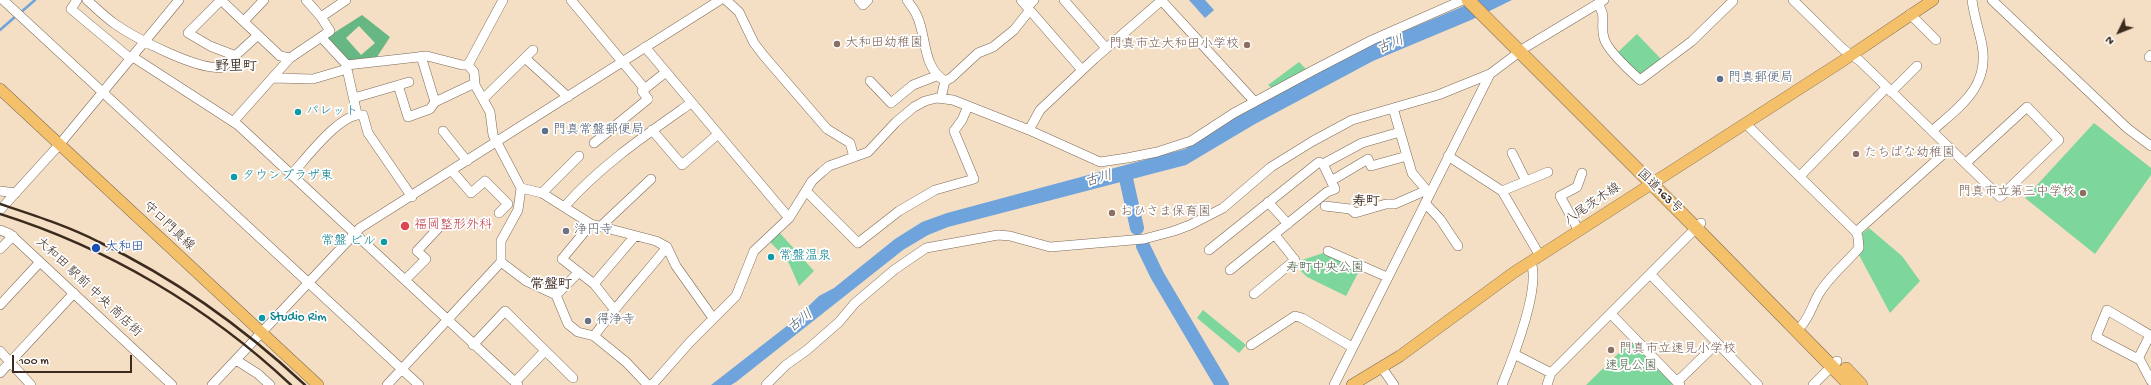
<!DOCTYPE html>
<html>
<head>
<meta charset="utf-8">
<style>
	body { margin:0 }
	#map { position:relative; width:2151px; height:385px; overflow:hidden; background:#f4dfc4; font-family:"Gochi Hand",sans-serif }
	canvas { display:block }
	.north { position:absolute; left:2099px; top:12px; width:40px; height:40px; -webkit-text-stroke:3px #fff; paint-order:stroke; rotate:227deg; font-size:11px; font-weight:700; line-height:16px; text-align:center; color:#3b2a1e }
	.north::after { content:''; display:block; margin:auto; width:14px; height:18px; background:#3b2a1e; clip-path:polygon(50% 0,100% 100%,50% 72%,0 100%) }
	.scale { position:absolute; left:12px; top:355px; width:120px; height:18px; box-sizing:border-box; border:2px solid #3b2a1e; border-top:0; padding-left:5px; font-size:12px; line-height:14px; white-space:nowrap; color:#3b2a1e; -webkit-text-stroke:3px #fff; paint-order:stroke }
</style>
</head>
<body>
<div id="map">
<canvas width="2151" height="385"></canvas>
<div class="north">N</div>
<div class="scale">100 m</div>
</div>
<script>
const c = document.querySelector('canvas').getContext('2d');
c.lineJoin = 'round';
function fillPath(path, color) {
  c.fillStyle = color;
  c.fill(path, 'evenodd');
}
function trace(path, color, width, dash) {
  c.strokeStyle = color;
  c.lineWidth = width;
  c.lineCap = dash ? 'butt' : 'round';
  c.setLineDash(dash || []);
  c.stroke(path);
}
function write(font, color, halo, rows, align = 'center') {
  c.font = font + ' "Gochi Hand","Klee One",sans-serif';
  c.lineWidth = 3.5;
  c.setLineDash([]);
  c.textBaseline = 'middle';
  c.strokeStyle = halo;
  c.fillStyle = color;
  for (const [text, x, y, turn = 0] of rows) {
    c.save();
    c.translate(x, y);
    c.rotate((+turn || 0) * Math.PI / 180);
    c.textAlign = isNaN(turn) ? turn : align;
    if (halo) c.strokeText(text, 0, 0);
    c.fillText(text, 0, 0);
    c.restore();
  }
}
fillPath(new Path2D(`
	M1637,34L1661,59L1639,76L1618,52Z
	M1299,62L1306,69L1272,88L1268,85Z
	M2094,123L2151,168V175L2095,254L2025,198Z
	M1869,228L1902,256L1920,281L1890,313L1859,255L1862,234Z
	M779,232L814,271L799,286L787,259L769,241Z
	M1326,252L1359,271L1346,296L1307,277L1297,267L1299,261Z
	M1203,310L1246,345L1239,353L1197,318Z
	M1631,341L1673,384L1671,385H1586Z`), '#7dd69c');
fillPath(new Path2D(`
	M362,15L390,37L375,60L351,63L326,38ZM359,26L375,43L361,55L346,38Z`), '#66b784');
fillPath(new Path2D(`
	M1189,0H1205L1214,10L1205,18Z
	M1478,0H1512L1471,20L1373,61L1255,124L1186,165L948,227L928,235L903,250L736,382L731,385H711L792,322L819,296L834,288L895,239L922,222L947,213L1185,149L1237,116L1364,48Z`), '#6fa3db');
trace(new Path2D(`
	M20,13L35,0
	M0,30L16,16`), '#6fa3db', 2.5);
trace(new Path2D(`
	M1125,174L1137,228
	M1143,246L1157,275L1222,385`), '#6fa3db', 14);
const minor = new Path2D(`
	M3,0L419,385
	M77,0L71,9L131,59
	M87,0C96,8 105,17 115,24C135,38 200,72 223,67L258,35
	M221,0L280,56L290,58L330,31L321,17L306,0
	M221,0L188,33L210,46L236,56
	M571,0L645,89
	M726,0L739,12L754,43L764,56L827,129L850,143L854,157
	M859,0L863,5L868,0
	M907,0C910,5 915,10 917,16C927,37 922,67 945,81L941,98
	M1021,0L1082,70
	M1064,0L1106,48
	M1793,0L1843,49L1860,61L2000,197L2059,140L2027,107L1966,163
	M1992,0L2127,128L2151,146
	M1162,1L1254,101
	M1598,5C1607,15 1600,26 1604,38C1607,50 1630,71 1640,80L1692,41L1733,1
	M1027,7L1034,0
	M1910,14L1936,40
	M321,17L346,0
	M244,21L264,0
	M321,37L347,65
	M645,47L789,218
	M421,56L435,102
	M133,57L238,125L518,385
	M2149,57L2151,55
	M525,58L568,97
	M468,65L474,72L475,85L490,112L493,135L521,188L518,210L501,241V262L526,281L556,295L568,324L578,332L594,336L626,362L648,385
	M468,65L503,0
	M347,69L357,114
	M272,78L313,79L347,69V65L427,56L462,65H468
	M870,81L891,103L913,85L936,76
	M945,81L951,78L978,53L993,47L1014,30L1029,11
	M398,85L408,117L430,109L435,102L475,83
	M1891,92L1917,66
	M354,98L409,82
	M483,99L533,50
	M1393,108L1412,173L1429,193
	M233,122L290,58
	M1746,124L1856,232L1950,148
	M652,130L682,165L717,135
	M1029,130L1040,110L1094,59L1162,0
	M443,131L467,161
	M1932,131C1959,107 1990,87 1982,45C1979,30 1974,16 1972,0
	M594,143L648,99L642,91L666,72
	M1512,153L1526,181
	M1448,156L1502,191L1540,256
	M1323,164L1362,143L1400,132
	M452,171L471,193L485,181L508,204L499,213
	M291,175C305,160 341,111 363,115L368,133L412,197
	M1800,176L1887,87
	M1331,181L1368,159L1371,166L1407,156
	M521,188L542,193L591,224L656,241L667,247L676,266L713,318
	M0,191L16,193
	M1502,191L1548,172
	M807,192L858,243L899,211L935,190L974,179L954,131L962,120L968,106
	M542,193L579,156
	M1268,202L1288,224
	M1425,203L1440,219L1458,246
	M565,206C601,165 647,134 691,103
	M1325,206L1350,209L1355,213L1386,204H1395L1427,190
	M0,210L59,145L179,0
	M591,224L562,259L594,284L614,309
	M600,227L651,179
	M0,230L10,234L172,385
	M1579,231L1560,196L1577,187L1582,173
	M0,249L13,236
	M1209,250L1319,162L1323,164L1335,189L1327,192L1230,270
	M1328,251L1387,277
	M1651,275L1758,385
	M405,280L426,259L417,251L443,223
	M594,284L635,236
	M1254,294L1295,260L1275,235
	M556,295L579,272
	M0,305L40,262
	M1611,314L1680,385
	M1802,325C1810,316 1813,303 1820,292C1830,276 1846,263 1859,248L1858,237L1856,232
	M594,336C617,305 643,277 667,247
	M473,345L505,311L573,378
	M1251,345L1295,316L1302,318L1352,347
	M0,351L31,385
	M1514,354L1551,373
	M2138,359L2150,335L2107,310L2096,337L2140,360L2151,381
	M236,360L258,374L270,385
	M1382,368L1394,385
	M0,373L74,293
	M515,382L545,351
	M1677,382L1717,343
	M212,385L360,228L720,0
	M387,385L501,262
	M652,385L690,342L736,296L754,251L789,218L812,181L822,172L829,166L868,152L896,122L914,107L925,101L937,98L953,100L1029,130L1100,162L1127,158L1157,152L1191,141L1234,113L1314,70L1372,40L1463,0
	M766,385L786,365L807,350L839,322L855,303L894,270L926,248L998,235L1010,236L1050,247L1144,239L1174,231L1190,225L1223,208L1271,167L1313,141L1352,120L1438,95L1490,74L1526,47L1604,0
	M1334,385L1490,74
	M1502,385C1513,358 1541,288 1531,262
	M1547,385L1551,373L1701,223
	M1813,385L1837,361`);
const major = new Path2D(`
	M0,89L318,385
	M1352,385L1400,356L1513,273L1841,62L1933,0`);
const highway = new Path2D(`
	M1468,0L1696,228L1850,385
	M1846,369L1861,385`);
trace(minor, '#7c6958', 10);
trace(major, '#7c6958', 12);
trace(highway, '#7c6958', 14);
trace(minor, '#fff', 9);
trace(major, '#f4c16a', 11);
trace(highway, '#f4c16a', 13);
trace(new Path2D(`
	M0,204C33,215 68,226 99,242C174,278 244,328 305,385
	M0,214C108,248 208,307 291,385`), '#3b2a1e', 2.5);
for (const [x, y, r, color] of [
	[837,44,4,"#8d6e63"],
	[1247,45,4,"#8d6e63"],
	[1720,79,4,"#5c6f8a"],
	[298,112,4,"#0f9aa8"],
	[545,131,4,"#5c6f8a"],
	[1856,154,4,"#8d6e63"],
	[234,177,4,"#0f9aa8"],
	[2083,193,4,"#8d6e63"],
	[1112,213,4,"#8d6e63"],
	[405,226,5,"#e0444e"],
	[566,231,4,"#6b7280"],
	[384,242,4,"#0f9aa8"],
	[96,248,5,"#1a4fb4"],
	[771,257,4,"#0f9aa8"],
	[262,318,4,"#0f9aa8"],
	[588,321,4,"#6b7280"],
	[1611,350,4,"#8d6e63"]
]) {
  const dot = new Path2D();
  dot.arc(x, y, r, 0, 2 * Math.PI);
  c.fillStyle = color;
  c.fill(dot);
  trace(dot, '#fff', 1.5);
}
write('13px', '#785e54', '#fff', [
	["大和田幼稚園",845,44],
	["門真市立大和田小学校",1239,45,"right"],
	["たちばな幼稚園",1864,154],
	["門真市立第三中学校",2075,193,"right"],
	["おひさま保育園",1120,213],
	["門真市立速見小学校",1619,350]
], 'left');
write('13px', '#4e5e75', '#fff', [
	["門真郵便局",1728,79],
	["門真常盤郵便局",553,131]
], 'left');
write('13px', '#0d838f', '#fff', [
	["パレット",306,112],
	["タウンプラザ東",242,177],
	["常盤 ビル",376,242,"right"],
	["常盤温泉",779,257],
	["Studio Rim",270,318]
], 'left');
write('13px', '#3b2a1e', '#fff', [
	["国道163号",1659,192,44],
	["八尾茨木線",1593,205,-34],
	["守口門真線",168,227,43],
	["大和田 駅前 中央 商店街",88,288,43]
]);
write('13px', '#be3a42', '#fff', [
	["福岡整形外科",414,226]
], 'left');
write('13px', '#5b616d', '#fff', [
	["浄円寺",574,231],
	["得浄寺",596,321]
], 'left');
write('13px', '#164399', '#fff', [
	["大和田",105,248]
], 'left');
write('13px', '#4f5e44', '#fff', [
	["寿町中央公園",1325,269],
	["速見公園",1631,367]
]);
write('italic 14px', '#505a6a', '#fff', [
	["古川",1391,46,-22],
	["古川",1099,180,-15],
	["古川",801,322,-38]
]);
write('bold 14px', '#3b2a1e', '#fff', [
	["野里町",236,68],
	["寿町",1366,203],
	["常盤町",551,286]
]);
</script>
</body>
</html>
